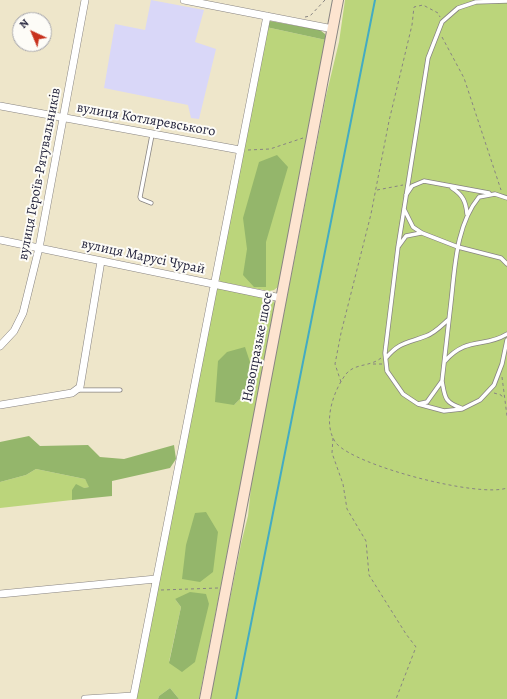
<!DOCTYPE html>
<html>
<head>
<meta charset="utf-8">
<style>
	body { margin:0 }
	#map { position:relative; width:507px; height:699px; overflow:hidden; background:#eee6ca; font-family:Alegreya,serif }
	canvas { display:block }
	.north { position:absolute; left:12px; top:12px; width:40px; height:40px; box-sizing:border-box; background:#fdfcf7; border:1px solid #a5a5ac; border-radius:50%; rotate:316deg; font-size:11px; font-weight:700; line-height:16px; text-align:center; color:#22223b }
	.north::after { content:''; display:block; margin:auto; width:14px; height:18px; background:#c8321e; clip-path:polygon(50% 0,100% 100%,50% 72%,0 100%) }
</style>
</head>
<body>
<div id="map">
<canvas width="507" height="699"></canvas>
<div class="north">N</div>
</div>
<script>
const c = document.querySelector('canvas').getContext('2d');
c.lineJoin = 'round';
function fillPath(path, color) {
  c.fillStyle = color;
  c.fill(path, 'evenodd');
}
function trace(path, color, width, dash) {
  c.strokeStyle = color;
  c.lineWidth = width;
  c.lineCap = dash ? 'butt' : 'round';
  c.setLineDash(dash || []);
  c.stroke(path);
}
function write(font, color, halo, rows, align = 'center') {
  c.font = font + ' Alegreya,serif';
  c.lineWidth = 4;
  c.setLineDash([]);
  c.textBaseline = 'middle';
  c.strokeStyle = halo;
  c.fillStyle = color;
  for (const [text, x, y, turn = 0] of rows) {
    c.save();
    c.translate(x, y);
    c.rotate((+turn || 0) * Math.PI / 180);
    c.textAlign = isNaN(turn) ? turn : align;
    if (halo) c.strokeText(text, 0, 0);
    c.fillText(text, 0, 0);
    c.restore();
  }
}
fillPath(new Path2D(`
	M151,0L204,10L195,42L216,49L199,119L191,118L188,105L104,88L115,24L145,30Z`), '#d9d7f8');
fillPath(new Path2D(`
	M345,0H507V699H210L241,544L248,516L252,478L326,96L339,42Z
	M266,27L326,40L278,287L274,290L269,291L221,282L217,278Z
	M217,288L272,298L275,305L199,699H179L170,688L159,696L158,699H136ZM250,362L246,393L234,405ZM175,599L209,604L169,662L181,607Z
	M36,469L85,479L90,487L72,490V500L0,508V482L26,475Z`), '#bbd57b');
fillPath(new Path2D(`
	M270,21L320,30L325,34L326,40L266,27Z
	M277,155L288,167L266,242V287H254L243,275L247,249L243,218L259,162Z
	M245,347L250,362L246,393L234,405L215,402L218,361L227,352Z
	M29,436L40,446L88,445L100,457L124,459L174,445L176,459L170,468L112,481V496L72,500V490L76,484L84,488L89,487L85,479L36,469L26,475L0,482V442Z
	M206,512L218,532L213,572L200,582L182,579L186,545L195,513Z
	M190,592L206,594L209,604L195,662L182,672L169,663L181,607L175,599Z
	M170,688L179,699H158L159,696Z`), '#94b66b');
trace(new Path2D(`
	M236,699L375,0`), '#43abc3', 2);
const lane = new Path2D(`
	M507,1L476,2L458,8L442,22L428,58L398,247L385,353L387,371L403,394L418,404L444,411L462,409L480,400L494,385L502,364L507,340
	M452,188C463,195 466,202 467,214
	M406,195L412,186L424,181L489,193
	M151,203L141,199L140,197L152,135
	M404,209L413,227L422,233L458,247L501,258L507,264
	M398,247L406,236L421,233
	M386,358C399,342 408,343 426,336C435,333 442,325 449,319
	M445,361C467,336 485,348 507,334
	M77,390H120
	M418,404L427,402L442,381
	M461,408C444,402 445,397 442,381C445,354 448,328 451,302C455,267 456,225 479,197L495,194L507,198`);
const street = new Path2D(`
	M184,0L333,29
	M0,106L240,150
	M0,240L281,298
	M0,346L14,331L23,313L39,248L85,0
	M0,405L72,393L80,387L101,261
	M0,594L156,579
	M85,699L133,696
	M133,699L267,16`);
const secondary = new Path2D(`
	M205,699L338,0`);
trace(lane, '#888482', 5);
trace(street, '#888482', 8);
trace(secondary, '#888482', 12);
trace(new Path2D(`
	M305,17L310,16L325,0
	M442,37L464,78L501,190
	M248,150L270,149L303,138
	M377,190L403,185
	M381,358C370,367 355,363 346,374C333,391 322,424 336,443C355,466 479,498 507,488
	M373,364H382
	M502,377L507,416
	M341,382L335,364L341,333L371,214L389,121L412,25L414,7L423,5L438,13L440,17
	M494,393L501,395L503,398
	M333,438L332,453L343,484L347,509L366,541L369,575L406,634L416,647L396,699
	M161,590L218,588`), '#888482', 1, [3, 3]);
trace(lane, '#fff', 3.5);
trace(street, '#fff', 7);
trace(secondary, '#fde4d0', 10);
write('14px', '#22223b', '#fdfcf7', [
	["вулиця Котляревського",146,120,10],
	["вулиця Героїв-Рятувальників",40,174,-79],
	["вулиця Марусі Чурай",143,257,12],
	["Новопразьке шосе",258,347,-79]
]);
</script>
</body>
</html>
